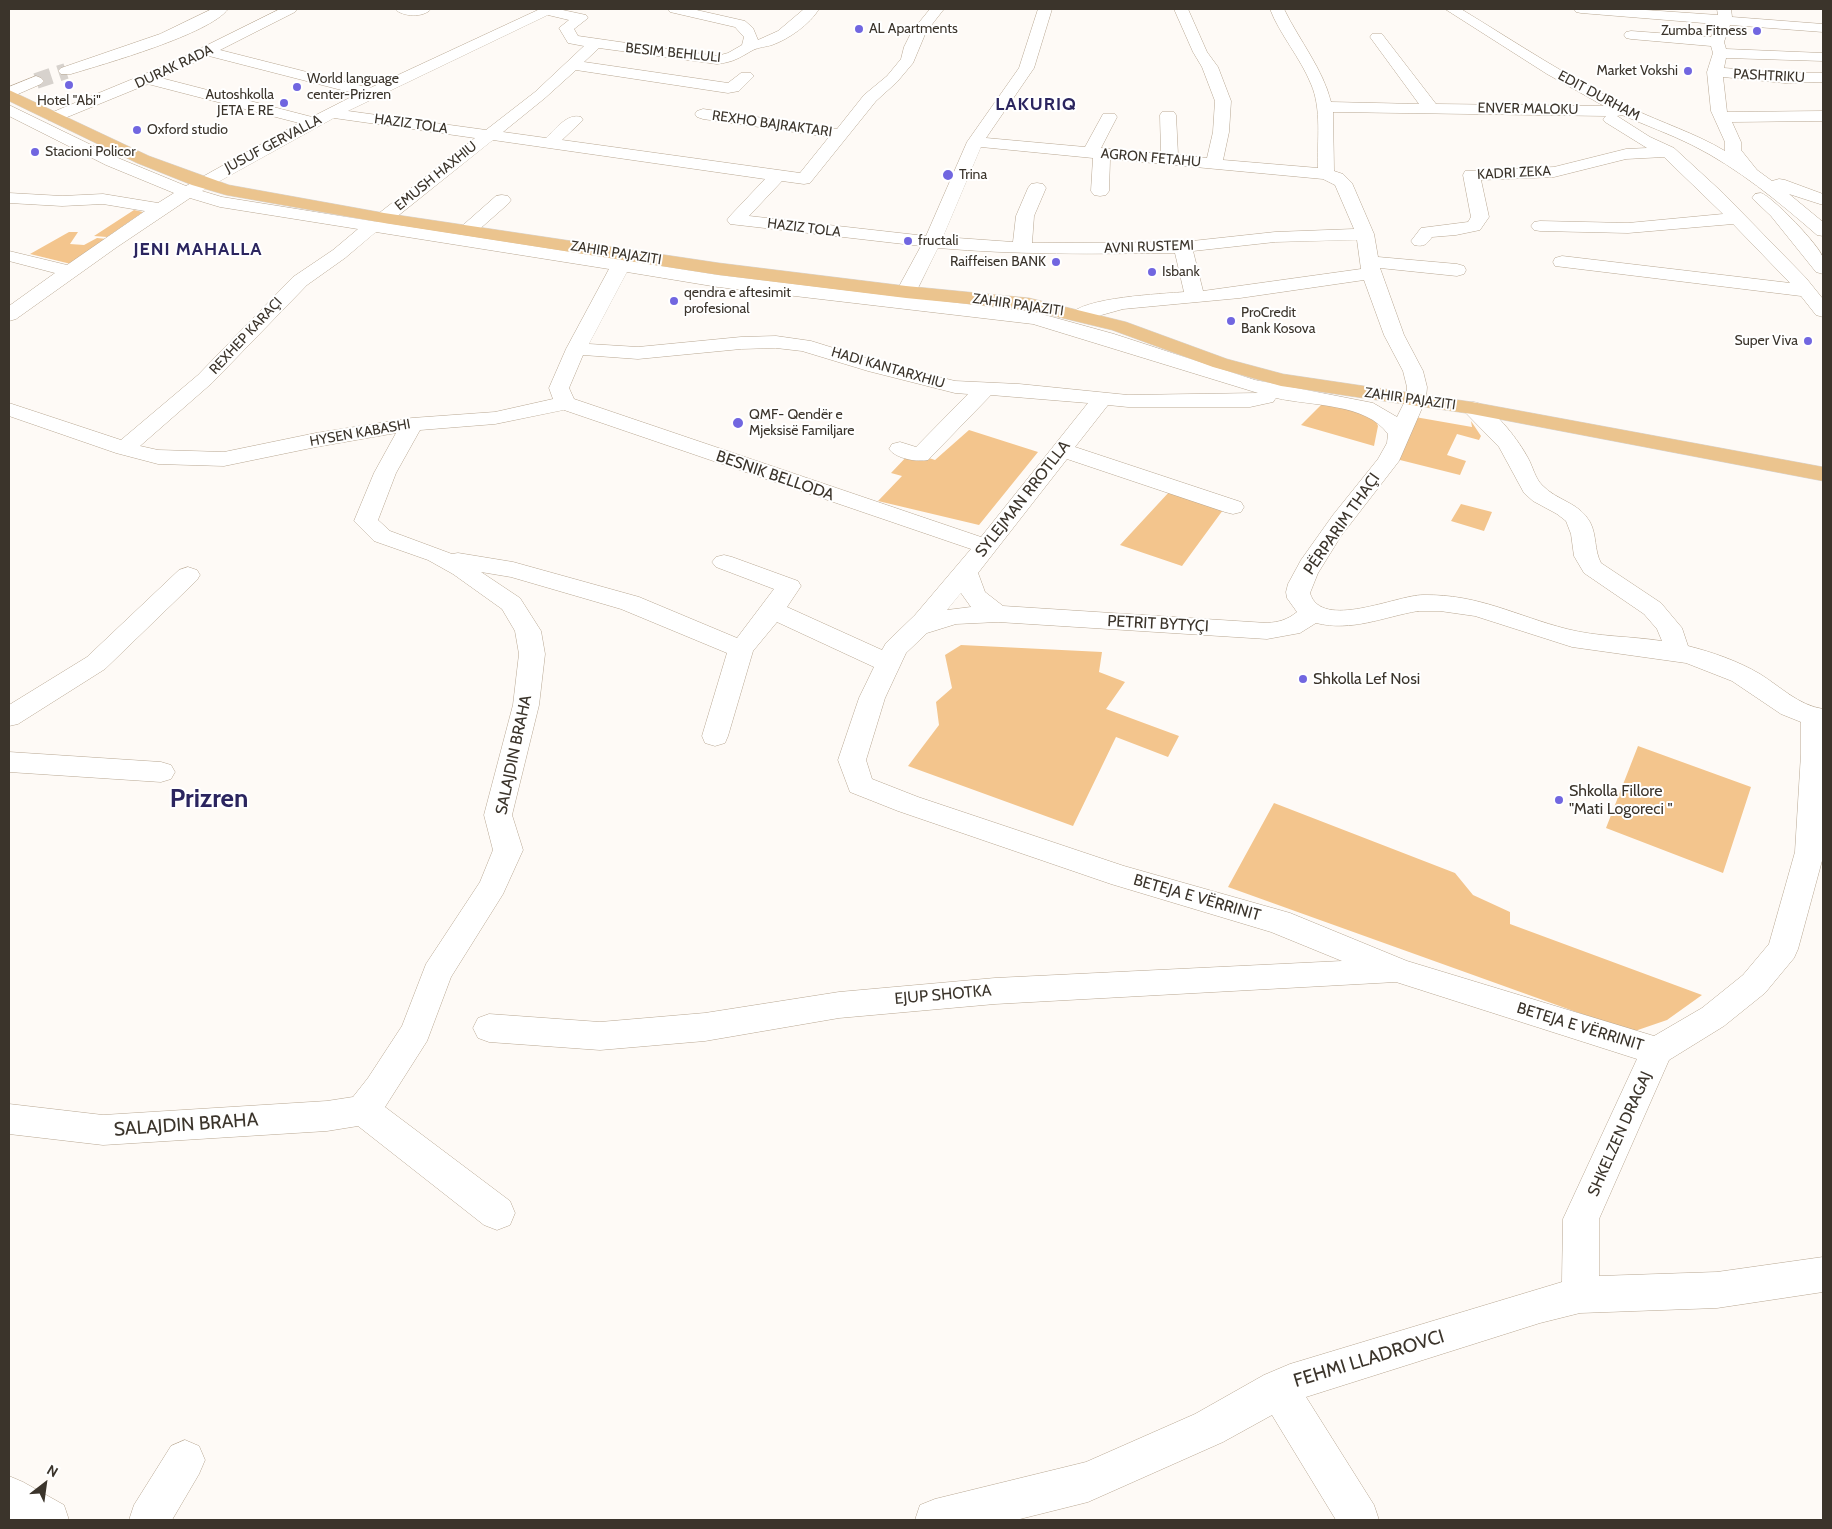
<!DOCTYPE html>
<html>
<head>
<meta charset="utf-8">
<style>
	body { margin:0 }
	#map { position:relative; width:1832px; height:1529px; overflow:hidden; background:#fefaf6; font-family:Cabin,sans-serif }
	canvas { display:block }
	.frame { position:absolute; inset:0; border:10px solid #3b342b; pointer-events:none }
	.north { position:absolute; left:20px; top:1459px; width:50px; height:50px; -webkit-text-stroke:4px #fff; paint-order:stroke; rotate:30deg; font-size:14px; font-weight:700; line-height:20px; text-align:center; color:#3b342b }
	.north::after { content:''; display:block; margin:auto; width:18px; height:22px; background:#3b342b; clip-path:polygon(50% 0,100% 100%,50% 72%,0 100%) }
</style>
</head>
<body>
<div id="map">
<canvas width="1832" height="1529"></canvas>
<div class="frame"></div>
<div class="north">N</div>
</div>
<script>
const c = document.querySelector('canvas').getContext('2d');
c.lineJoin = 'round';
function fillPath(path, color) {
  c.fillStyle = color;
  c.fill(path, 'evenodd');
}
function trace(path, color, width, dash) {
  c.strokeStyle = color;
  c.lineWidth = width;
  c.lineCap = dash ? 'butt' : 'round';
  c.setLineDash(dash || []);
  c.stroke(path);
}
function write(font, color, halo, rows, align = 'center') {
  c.font = font + ' Cabin,sans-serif';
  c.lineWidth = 4;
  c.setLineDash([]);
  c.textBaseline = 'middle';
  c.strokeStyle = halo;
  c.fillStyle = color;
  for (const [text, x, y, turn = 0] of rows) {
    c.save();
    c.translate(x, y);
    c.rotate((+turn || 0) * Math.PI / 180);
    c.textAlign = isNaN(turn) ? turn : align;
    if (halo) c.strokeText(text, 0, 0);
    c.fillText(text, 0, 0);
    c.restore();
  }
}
fillPath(new Path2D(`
	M134,210L143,212L107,237L94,236Z
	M69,232H78L70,244L84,245L97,238L107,239L71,264L30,254Z
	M1323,399L1374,416L1378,426L1374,446L1301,425L1321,405Z
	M1415,417L1472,427L1471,421L1481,436L1479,440L1457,434L1447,455L1466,461L1460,475L1396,459Z
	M969,430L1038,452L979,525L878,501L902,476L891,473L911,452L935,460Z
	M1170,491L1223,510L1182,566L1120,545Z
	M1461,504L1492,512L1484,531L1451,521Z
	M961,645L1102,652L1099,672L1125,682L1106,709L1179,736L1168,757L1116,737L1073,826L908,766L939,725L936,702L952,688L945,655Z
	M1638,746L1751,787L1723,873L1606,828Z
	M1274,803L1455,873L1473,895L1510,912V924L1702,995L1667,1020L1632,1032L1228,887Z`), '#f3c58d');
trace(new Path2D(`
	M36,81L66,71`), '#d7d2cd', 16, [16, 8]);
const minor = new Path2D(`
	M212,9H228C210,34 104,64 71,74H61L58,71L61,68L160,34Z
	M280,9H297L295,12L220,50L370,88L540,9H558L586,15L588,18L574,29L578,36L717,56L728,53L742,45L744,37L735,27L670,12L668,9H692L745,21L753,28L758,40L778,31L804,9H819C810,24 789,39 772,45C766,47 759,47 753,50C739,58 734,62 717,64L599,48L584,62L728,83L741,73H751L754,76L739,91L728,93L576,70L545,98L503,132L546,138C556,129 567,113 581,117L583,120L562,140L800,173L829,137L703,119L697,117L695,114L697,111L703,109L837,129L864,95L887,76L901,59L904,47L912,31L930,9H944L926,32L913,63L897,82L876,101L810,183L804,184L782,181L749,216L926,236L967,142L1019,68L1038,9H1052L1034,68L986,138L1085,147L1103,114H1115L1117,117L1101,148L1161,154L1160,115L1162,112H1174L1176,115L1178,155L1207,158L1213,132L1215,101L1202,67L1193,52L1174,9H1188L1207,52L1218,67L1231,101L1229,132L1223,160L1318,168C1317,141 1322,109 1311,84C1300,57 1280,35 1270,9H1284C1299,40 1323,69 1331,102L1419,104L1370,37L1372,34H1382L1436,104L1604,106L1547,74L1445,9H1461C1517,43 1572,80 1631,108C1662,123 1695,133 1725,151V142L1711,111L1707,72L1713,53L1711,46L1631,39L1626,38L1624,35L1626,32L1631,31L1711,37L1716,24L1581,13L1576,12L1574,9H1631L1718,15L1717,9H1731L1732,17L1823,24V32L1730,25L1724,42L1726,49L1823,53V61L1726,58L1724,68L1785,73H1823V82L1785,83L1723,77L1727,112L1823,111V121L1732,122L1741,142V150L1757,170L1772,181L1779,179L1785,180L1823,194V205L1789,194L1823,222V236L1817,235C1779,202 1738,168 1692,145C1670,134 1645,125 1622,115L1617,116L1650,137L1674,148L1723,193L1806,278L1823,299V317L1816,315L1801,296L1555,266L1553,262L1555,258L1562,256L1790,283L1733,224L1628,233L1540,231L1534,230L1531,226L1534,222L1540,221L1628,223L1723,214L1664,157L1626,159L1554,177L1481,180L1489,217L1480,230L1456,235L1432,237C1426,245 1424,247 1414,245L1411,241L1421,228L1468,222L1471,217L1463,175L1465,171L1554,167L1626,149L1647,148L1605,122L1603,119L1606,116L1333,112L1334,171L1343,174L1352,183L1374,234L1378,257L1457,264L1464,266L1466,270L1464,274L1457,276L1380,268L1404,335L1423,371L1427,387L1426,399L1399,461L1341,536L1318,573L1310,593C1321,631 1397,595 1423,595C1479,594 1516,616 1567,629C1598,637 1630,636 1662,641L1657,629L1644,614L1584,573L1574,556L1571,534L1566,521L1557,514L1533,501L1524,493L1499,447L1461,408L1465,404C1470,402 1474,401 1480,404C1497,412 1519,441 1528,458C1533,467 1535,478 1542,485C1557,501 1579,502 1590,522C1597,535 1594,550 1601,563L1661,603L1682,628L1688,646C1712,652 1738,661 1760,674C1781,687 1798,705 1823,709V857L1798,949L1794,958L1765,993L1724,1026L1669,1060L1599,1219V1276L1717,1272L1823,1257V1292L1717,1308L1580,1313L1540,1323L1306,1397L1374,1505L1379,1520H1336L1272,1415L1223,1442L1088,1502L1016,1520H915L920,1505L935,1499L1086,1462L1195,1414L1264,1375L1290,1364L1562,1282L1563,1219L1637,1059L1396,982L995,1004L839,1018L705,1041L600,1050L489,1042L478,1038L473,1028L478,1018L489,1014L600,1022L705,1013L839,992L995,978L1342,961L1271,932L1111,884L898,811L850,792L838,760L859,698L874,667L777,622L753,651L728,736L725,743L715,746L705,743L702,736L727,653L621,609L511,577L481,572L520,598L541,631L545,654L539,705L512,815L523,850L503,894L451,977L427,1041L385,1107L510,1201L515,1213L510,1225L497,1230L484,1225L358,1126L327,1131L103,1145L9,1134V1104L103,1115L327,1101L353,1097L368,1078L402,1026L426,964L480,882L493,850L484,815L513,705L519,654L515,631L502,609L453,574L428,560L374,541L354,521L374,473L396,433L316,447L224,466L158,464L116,453L9,416V403L121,440L198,375L293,277L333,250L358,229L220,207L190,198L117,247L16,319L9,321V306L55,273L9,261V251L67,265L145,211L103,204L62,206L9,203V193L62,196L103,194L158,203L174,193L106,165L9,116V105L118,158L186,186L299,123L148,84L60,120H48L46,117L48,114L169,64ZM548,15L569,20L559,28L568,43L584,46L535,92L486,130L348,111ZM209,56L357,94L312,117L161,78ZM334,118L475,138L378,214L375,218L378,222L222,197L202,191ZM493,140L765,179L730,216L727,220L730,224L921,246L896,292L902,297L718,275L386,223L390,222ZM981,147L1093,158L1091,191L1094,195L1100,196L1106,195L1109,191L1110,159L1323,179L1335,185L1354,229L1275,232L1183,242L1032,243L1034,216L1046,188L1043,184L1037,183L1031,184L1028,188L1016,216L1013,242L943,237ZM376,232L609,269L566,349L549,388L553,399L495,412L412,418L316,433L224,452L158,450L140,446L212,383L307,285L345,258ZM1357,240L1361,269L1203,291L1193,251L1275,242ZM938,248C1017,255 1096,254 1175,253L1184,292C1162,294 1083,297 1070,315L1073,319L1080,321L1123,309L1240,298L1364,280L1384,335L1403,371L1407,387L1406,399L1397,417L1373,403L1255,380L1114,334L1034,312L907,297L913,296L916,292ZM627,272L718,287L1033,324L1258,393L1128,395L1019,384L955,381L882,363L811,341L776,336L741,337L638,347L589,344ZM776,348L802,351L868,371L955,393L968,394L916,447L900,442L892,444L889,449C896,459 917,462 928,460L991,395L1088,403L981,537L574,399L569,388L583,355L638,359L741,349ZM1276,398C1311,406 1366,403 1388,434L1387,443L1378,459L1333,515L1301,560L1288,584L1286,592L1287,598L1297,612C1287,620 1279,622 1267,623L1003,606L985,592L978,573L1067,459L1225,512L1233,514L1241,512L1244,507L1241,502L1075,447L1108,405L1128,407H1250L1273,402ZM564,410L971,549L915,615L886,643L882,650L787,607L801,586L798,581L732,557L724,555L716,557L712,562L716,567L774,589L737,638L639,597L513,562L458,553L452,554L390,531L378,520L396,473L420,430L495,424ZM961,593L971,607L947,610ZM1418,611H1440L1475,616L1572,647L1686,663L1732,681L1781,714L1801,722V754L1795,852L1769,944L1743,975L1702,1008L1654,1036L1407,961L1290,913L1124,866L918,797L872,779L866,760L885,698L906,653L927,633L956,624L998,622L1267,639L1300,633L1316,623C1352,632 1383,617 1418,611Z
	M395,9H431C424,18 402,17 395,9Z
	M36,76L41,78L44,81L41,84L9,98V87Z
	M1761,193C1772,196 1821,247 1823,258C1824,262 1823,269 1823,274L1816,272L1771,216L1752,198L1755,194Z
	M502,195L508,196L511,200L508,204L474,234L468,235L462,234L459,230L462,226L496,196Z
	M188,567L197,570L200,575L197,580L105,669L18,724L9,726V705L87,657L179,570Z
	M9,752L161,762L171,765L175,772L171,779L161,782L9,772Z
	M185,1440L199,1446L205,1460L199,1474L172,1520H129L134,1505L171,1446Z
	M9,1476L23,1482L64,1505L69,1520L9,1519Z`);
const major = new Path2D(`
	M9,90L149,156L229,185L384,213L719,263L906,286L1029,298L1126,322L1227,359L1283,374L1472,402L1823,467V481L1472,414L1281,386L1213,367L1112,330L1029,310L906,298L719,275L384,223L226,195L192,185L137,163L9,101Z`);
trace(minor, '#b8a792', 1);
trace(major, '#d8d6d5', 1);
fillPath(minor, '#fff');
fillPath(major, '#ebc48e');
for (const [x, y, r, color] of [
	[859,29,5,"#7166e0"],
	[1757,31,5,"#7166e0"],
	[1688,71,5,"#7166e0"],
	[69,85,5,"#7166e0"],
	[297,87,5,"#7166e0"],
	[284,103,5,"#7166e0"],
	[137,130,5,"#7166e0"],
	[35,152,5,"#7166e0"],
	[948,175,6,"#7166e0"],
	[908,241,5,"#7166e0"],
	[1056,262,5,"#7166e0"],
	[1152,272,5,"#7166e0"],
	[674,301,5,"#7166e0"],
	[1231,321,5,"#7166e0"],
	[1808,341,5,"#7166e0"],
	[738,423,6,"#7166e0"],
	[1303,679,5,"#7166e0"],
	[1559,800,5,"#7166e0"]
]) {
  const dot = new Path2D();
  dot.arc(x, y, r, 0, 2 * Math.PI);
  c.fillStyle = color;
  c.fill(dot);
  trace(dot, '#fff', 2);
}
write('14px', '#3b342b', '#fff', [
	["AL Apartments",869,29],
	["Zumba Fitness",1747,31,"right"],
	["Market Vokshi",1678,71,"right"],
	["World language",307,79],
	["center-Prizren",307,95],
	["Autoshkolla",274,95,"right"],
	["JETA E RE",274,111,"right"],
	["Hotel \"Abi\"",69,101,"center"],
	["Oxford studio",147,130],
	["Stacioni Policor",45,152],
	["Trina",959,175],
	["fructali",918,241],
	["Raiffeisen BANK",1046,262,"right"],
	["Isbank",1162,272],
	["qendra e aftesimit",684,293],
	["profesional",684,309],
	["ProCredit",1241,313],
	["Bank Kosova",1241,329],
	["Super Viva",1798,341,"right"],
	["QMF- Qendër e",749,415],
	["Mjeksisë Familjare",749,431]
], 'left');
write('14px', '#3b342b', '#fff', [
	["BESIM BEHLULI",673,53,6],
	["DURAK RADA",174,67,-25],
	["PASHTRIKU",1769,76,3],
	["EDIT DURHAM",1599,96,28],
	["ENVER MALOKU",1528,109,1],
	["HAZIZ TOLA",411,124,8],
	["REXHO BAJRAKTARI",772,124,8],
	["JUSUF GERVALLA",273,144,-28],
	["AGRON FETAHU",1151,158,5],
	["KADRI ZEKA",1514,173,-3],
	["EMUSH HAXHIU",436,176,-39],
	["HAZIZ TOLA",804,228,7],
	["AVNI RUSTEMI",1149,247,-2],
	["ZAHIR PAJAZITI",616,253,9],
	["ZAHIR PAJAZITI",1018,305,8],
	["REXHEP KARAÇI",246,336,-47],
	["HADI KANTARXHIU",888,368,16],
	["ZAHIR PAJAZITI",1410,399,8],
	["HYSEN KABASHI",360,433,-10]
]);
write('16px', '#3b342b', '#fff', [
	["BESNIK BELLODA",775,476,19],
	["SYLEJMAN RROTLLA",1023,499,-52],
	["PËRPARIM THAÇI",1342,524,-55],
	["PETRIT BYTYÇI",1158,624,3],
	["SALAJDIN BRAHA",514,755,-78],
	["BETEJA E VËRRINIT",1197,898,16],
	["EJUP SHOTKA",943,995,-5],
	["BETEJA E VËRRINIT",1580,1027,17],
	["SHKELZEN DRAGAJ",1620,1134,-66]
]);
write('16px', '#3b342b', '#fff', [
	["Shkolla Lef Nosi",1313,679],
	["Shkolla Fillore",1569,791],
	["\"Mati Logoreci \"",1569,809]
], 'left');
c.letterSpacing = '1px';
write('bold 18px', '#2b255f', '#fff', [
	["LAKURIQ",1036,105],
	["JENI MAHALLA",198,250]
]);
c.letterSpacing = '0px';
write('19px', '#3b342b', '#fff', [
	["SALAJDIN BRAHA",186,1125,-4],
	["FEHMI LLADROVCI",1369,1359,-17]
]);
write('bold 26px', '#2b255f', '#fff', [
	["Prizren",209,799]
]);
</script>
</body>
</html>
